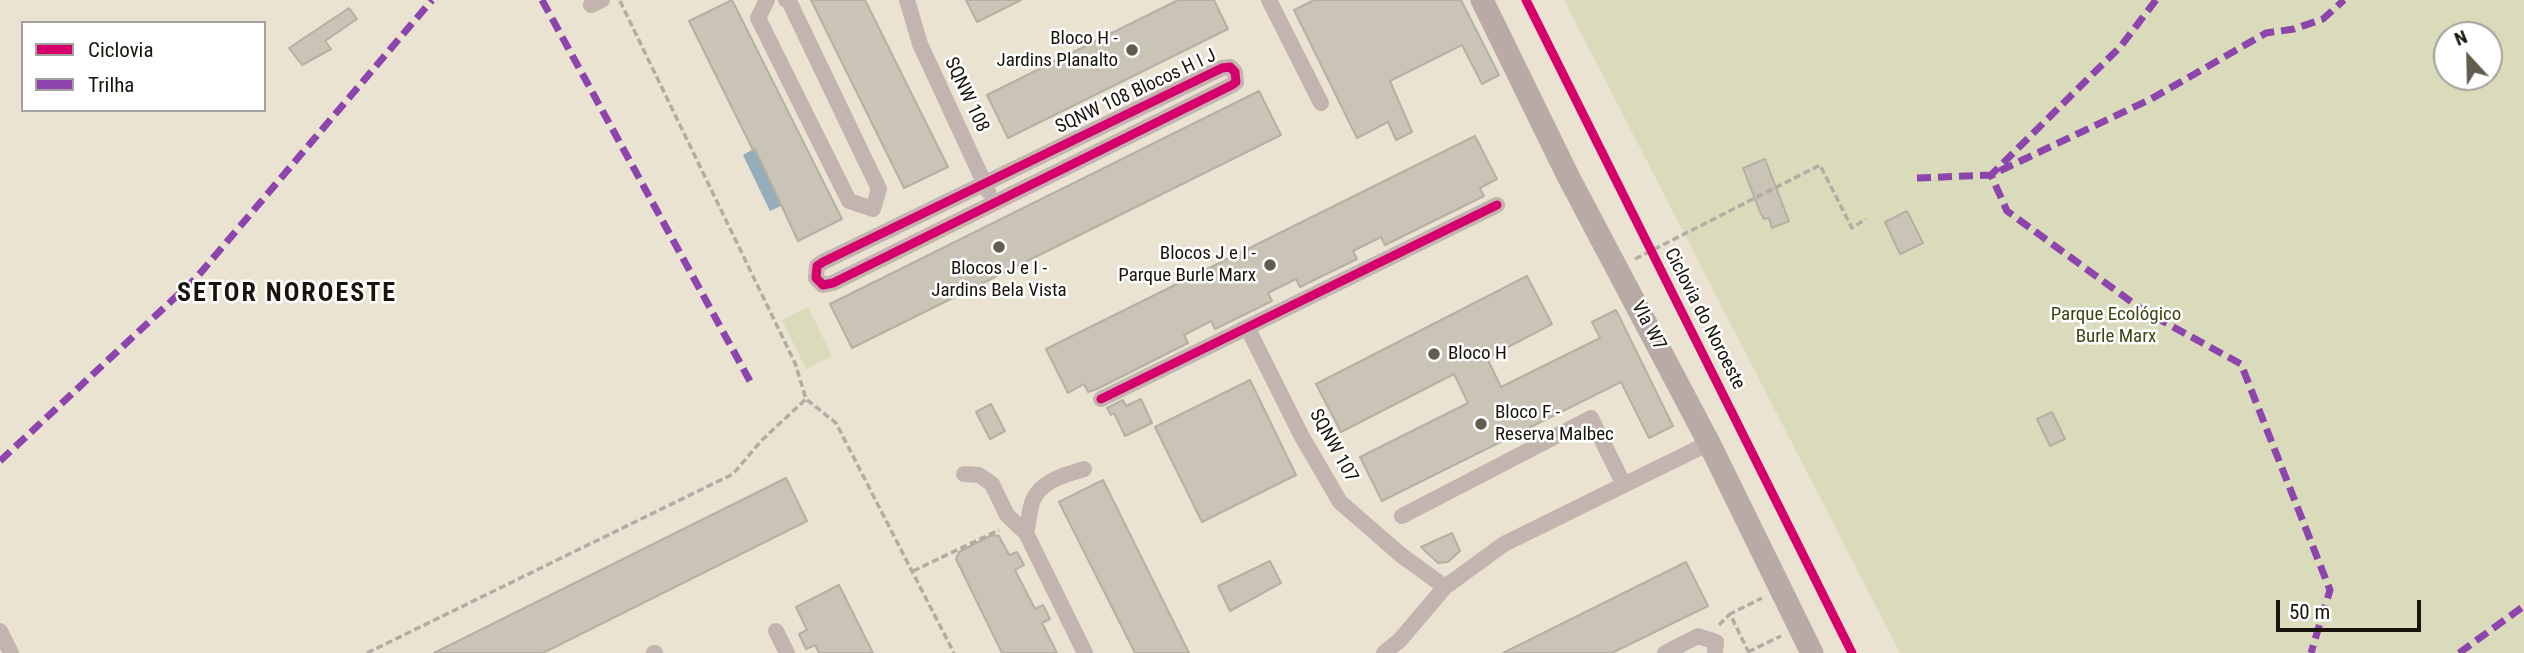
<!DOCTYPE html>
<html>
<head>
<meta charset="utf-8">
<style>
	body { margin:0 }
	#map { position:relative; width:2524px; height:653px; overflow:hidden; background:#eae3d2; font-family:"Roboto Condensed",sans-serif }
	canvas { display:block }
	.legend { position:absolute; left:21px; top:21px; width:245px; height:91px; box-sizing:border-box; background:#fff; border:2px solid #a3a19d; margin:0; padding:9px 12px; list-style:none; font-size:21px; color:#181409 }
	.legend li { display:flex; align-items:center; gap:14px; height:35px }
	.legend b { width:35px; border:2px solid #a3a19d }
	.north { position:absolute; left:2433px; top:21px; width:70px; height:70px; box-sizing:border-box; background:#fff; border:2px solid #a3a19d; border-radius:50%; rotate:338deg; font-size:19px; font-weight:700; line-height:28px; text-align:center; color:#181409 }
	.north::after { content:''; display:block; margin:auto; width:24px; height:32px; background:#625c4f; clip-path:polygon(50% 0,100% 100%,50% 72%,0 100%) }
	.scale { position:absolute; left:2276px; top:600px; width:145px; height:32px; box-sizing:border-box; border:4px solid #181409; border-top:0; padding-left:9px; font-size:21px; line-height:24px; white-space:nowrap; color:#181409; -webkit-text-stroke:5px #fff; paint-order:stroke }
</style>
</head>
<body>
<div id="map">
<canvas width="2524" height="653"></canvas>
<ul class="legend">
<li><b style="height:9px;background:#d6006c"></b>Ciclovia</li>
<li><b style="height:9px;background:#8e44ad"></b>Trilha</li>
</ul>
<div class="north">N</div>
<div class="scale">50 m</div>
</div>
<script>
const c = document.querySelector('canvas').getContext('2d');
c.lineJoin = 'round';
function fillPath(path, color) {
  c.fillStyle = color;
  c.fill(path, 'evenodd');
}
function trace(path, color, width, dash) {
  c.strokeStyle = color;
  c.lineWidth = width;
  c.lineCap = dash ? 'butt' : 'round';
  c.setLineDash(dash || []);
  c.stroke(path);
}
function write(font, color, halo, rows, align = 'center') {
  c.font = font + ' "Roboto Condensed",sans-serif';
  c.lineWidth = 5;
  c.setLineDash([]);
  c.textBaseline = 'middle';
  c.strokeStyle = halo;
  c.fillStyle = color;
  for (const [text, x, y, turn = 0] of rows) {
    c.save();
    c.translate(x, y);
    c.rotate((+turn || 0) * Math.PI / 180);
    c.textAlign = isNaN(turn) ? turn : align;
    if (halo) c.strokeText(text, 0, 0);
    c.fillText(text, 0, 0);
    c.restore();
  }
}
fillPath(new Path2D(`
	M1564,0H2524V653H1900ZM2447,35H2489V77H2447Z
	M808,307L832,356L806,369L782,320Z`), '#dadbbb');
fillPath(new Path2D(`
	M755,148L783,205L770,211L743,155Z`), '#94adbb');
const building = new Path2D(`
	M732,0L842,219L798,241L755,149L753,150L689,21Z
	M811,0H865L948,167L904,188Z
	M966,0H1021L977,22Z
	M1178,0H1214L1228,29L1008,138L987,95Z
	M1314,0H1461L1499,75L1482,84L1462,45L1390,81L1412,132L1396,140L1388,122L1357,138L1294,10Z
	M349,8L357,19L325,41L331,49L302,65L289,48Z
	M1259,91L1281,135L852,348L830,304Z
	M1475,136L1497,179L1480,188L1484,196L1385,245L1381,237L1353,251L1357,259L1300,287L1296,279L1268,293L1272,301L1215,329L1211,321L1184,335L1188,343L1097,389L1088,392L1084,384L1068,393L1046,349Z
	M1765,159L1789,221L1772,228L1769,218L1764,219L1760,212L1743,168Z
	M1907,211L1923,243L1900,254L1885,222Z
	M1527,276L1552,324L1487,358L1501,387L1600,338L1592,322L1616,310L1673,426L1649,438L1621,382L1382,501L1360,457L1468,403L1454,374L1341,432L1316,384Z
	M1250,380L1296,475L1202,522L1155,427Z
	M1141,399L1152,423L1125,436L1114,413L1111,415L1107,408L1123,400L1126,406Z
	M991,404L1005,431L990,439L976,412Z
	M2052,412L2065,439L2050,446L2037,419Z
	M786,478L807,521L543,653H434Z
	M1103,480L1189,653H1135L1059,502Z
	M1452,533L1460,551L1448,562L1438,563L1421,547Z
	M992,535L999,536L1009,555L1017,552L1024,565L1015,570L1035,609L1043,605L1050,619L1042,623L1057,653H1002L956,559L959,552Z
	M1270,561L1281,583L1230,611L1218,586Z
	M1686,562L1708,606L1612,653H1503Z
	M839,585L873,653H819L815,645L806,649L799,634L807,630L796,607Z`);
fillPath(building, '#cac4b7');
trace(building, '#b5b0a3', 2);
trace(new Path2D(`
	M620,1L795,363L806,399L836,423L954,653
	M1635,259L1820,165L1852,228L1866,219
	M913,571L999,530
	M1719,625L1730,614
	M1748,652L1781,636
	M367,653L733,474L762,440L806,399
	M1749,653L1730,614L1762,598`), '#b5aba5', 3.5, [7, 3.5]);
trace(new Path2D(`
	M767,0L758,18L849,201L873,209L879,189L789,1L786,0
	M907,0L920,44L988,191
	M1269,0L1321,103
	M591,5L602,0
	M1230,67L1235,72L1236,82L1232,85L833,283L823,285L816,278L817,266L823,262L1222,68Z
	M1247,327L1301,435L1340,502L1401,555L1445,587
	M1101,399L1497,205
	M964,474L979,475L992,484L1007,515L1026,533L1085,653
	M1402,516L1591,418L1624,485
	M1026,533C1029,523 1029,509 1033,500C1042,480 1065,475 1084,469
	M0,631L11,653
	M776,631L787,653
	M654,653H655
	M1384,653L1400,640L1445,587L1504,544L1709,443
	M1665,653L1698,636L1716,642L1715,653`), '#c3b4b0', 16);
trace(new Path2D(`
	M1482,0L1568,176L1709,443L1812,653`), '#baaaa6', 23);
trace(new Path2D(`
	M542,0L751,383
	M2156,0L2121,46L1991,175L2007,211L2144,311L2241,364L2330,590L2311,653
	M1917,178L1991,175L2151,99L2266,33L2294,29L2323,19L2344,0
	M0,461L197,277L432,0
	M2459,653L2524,606`), '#8e44ad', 7, [14, 7]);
trace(new Path2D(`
	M1526,0L1852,653
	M1230,67L1235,72L1236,82L1232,85L833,283L823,285L816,278L817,266L823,262L1222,68Z
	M1101,399L1497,205`), '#d6006c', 9);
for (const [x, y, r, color] of [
	[1132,50,7,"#625c4f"],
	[999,247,7,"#625c4f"],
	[1270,265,7,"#625c4f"],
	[1434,354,7,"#625c4f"],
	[1481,424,7,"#625c4f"]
]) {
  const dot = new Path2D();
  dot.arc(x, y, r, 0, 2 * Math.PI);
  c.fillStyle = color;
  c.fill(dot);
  trace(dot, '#fff', 2.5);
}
write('19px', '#181409', '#fff', [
	["Bloco H -",1118,39],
	["Jardins Planalto",1118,61],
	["Blocos J e I -",1256,254],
	["Parque Burle Marx",1256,276],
	["Blocos J e I -",999,269,"center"],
	["Jardins Bela Vista",999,291,"center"],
	["Bloco H",1448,354,"left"],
	["Bloco F -",1495,413,"left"],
	["Reserva Malbec",1495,435,"left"]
], 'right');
write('19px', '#181409', '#fff', [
	["SQNW 108 Blocos H I J",1136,92,-25],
	["SQNW 108",966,95,65],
	["Ciclovia do Noroeste",1704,319,63],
	["Vla W7",1648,326,62],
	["SQNW 107",1333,446,61]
]);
write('19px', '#3e4412', '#fff', [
	["Parque Ecológico",2116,315],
	["Burle Marx",2116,337]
]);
c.letterSpacing = '2px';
write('bold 26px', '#181409', '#fff', [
	["SETOR NOROESTE",287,294]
]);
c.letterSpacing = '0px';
</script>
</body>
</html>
